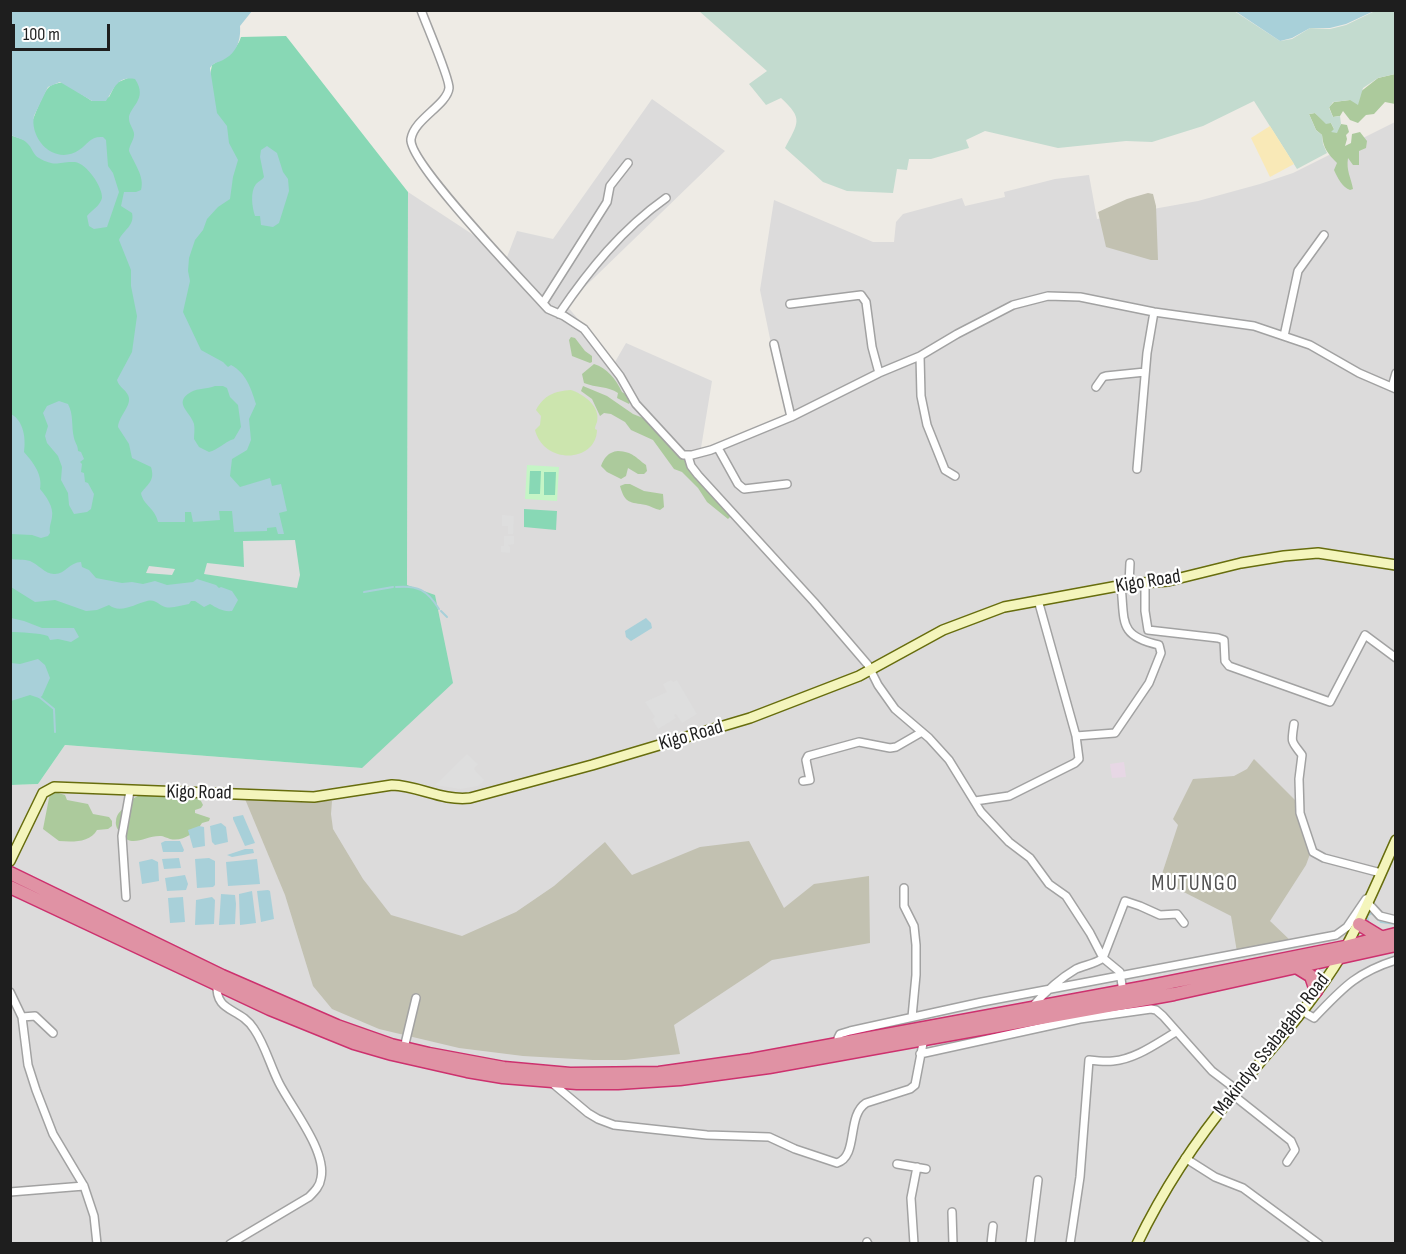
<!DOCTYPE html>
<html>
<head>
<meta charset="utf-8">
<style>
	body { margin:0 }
	#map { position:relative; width:1406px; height:1254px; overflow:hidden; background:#eeebe5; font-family:"Sofia Sans Condensed",sans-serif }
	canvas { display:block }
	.frame { position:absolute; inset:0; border:12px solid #1e1e1e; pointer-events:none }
	.scale { position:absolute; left:12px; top:24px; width:98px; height:27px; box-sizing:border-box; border:3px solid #1e1e1e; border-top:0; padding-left:8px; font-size:18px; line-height:21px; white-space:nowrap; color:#1e1e1e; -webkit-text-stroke:4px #fff; paint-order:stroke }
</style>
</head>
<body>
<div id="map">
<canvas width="1406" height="1254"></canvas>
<div class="frame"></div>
<div class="scale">100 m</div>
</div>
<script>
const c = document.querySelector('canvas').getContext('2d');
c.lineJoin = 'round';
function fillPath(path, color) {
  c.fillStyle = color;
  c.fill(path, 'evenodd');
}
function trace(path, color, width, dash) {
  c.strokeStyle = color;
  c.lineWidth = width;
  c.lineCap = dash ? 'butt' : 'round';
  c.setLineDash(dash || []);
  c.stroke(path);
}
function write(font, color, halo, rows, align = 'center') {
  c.font = font + ' "Sofia Sans Condensed",sans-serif';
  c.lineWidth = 4.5;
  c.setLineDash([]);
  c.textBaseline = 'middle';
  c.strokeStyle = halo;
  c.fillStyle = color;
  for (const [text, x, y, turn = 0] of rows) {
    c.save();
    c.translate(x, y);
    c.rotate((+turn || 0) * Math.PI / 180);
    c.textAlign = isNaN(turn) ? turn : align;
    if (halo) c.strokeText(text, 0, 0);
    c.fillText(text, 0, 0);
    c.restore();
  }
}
fillPath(new Path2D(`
	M652,99L725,151L566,305L615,362L626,343L712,381L700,454L786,416L760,290L774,200L873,242H894L896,222L903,214L962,198L965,206L1005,197L1004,192L1055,179L1089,175L1097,219L1198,201L1260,184L1293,173L1395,122V1243H11L10,785L38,784L65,745L362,768L407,585L408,192L507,257L517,231L553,239Z`), '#dcdbdb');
fillPath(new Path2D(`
	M1124,762L1126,777L1112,778L1110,764Z`), '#e7d7e5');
fillPath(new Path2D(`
	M1148,193L1153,194L1156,206L1158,260H1151L1106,247L1098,212L1127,199Z
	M1254,759L1295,800L1310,854L1306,865L1270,921L1292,942L1237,952L1231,916L1160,880L1178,825L1173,819L1193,779L1234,776L1247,769Z
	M245,799L332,801L331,814L333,829L363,879L391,915L462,936L516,912L554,886L605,842L632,875L700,847L749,841L784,908L814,884L869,876L870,943L772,960L674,1025L680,1054L625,1060H593L523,1056L459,1048L379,1029L332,1009L313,986L285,895Z`), '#c2c1b1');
fillPath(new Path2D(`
	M571,390C583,394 601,406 597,422C596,424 595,427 595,429L597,430C596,463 544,465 535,430L540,425L541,416L536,410C544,395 555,391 571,390Z`), '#cce5ae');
fillPath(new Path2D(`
	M1395,74V104L1385,102L1374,114L1366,115L1358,123L1350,120L1343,111L1340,116L1333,117L1329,107L1334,102L1350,100L1378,78Z
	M1315,113L1326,123H1331L1334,129H1338L1341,124L1347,125L1349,132L1346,135L1347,139L1345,146L1351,143L1352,134L1360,132L1367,141L1366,148L1359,151V165H1353L1348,158C1346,171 1351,177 1353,189L1350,190C1343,188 1337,177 1334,170L1337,163C1328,154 1323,148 1322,135L1316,130L1309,114Z
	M571,337L575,338L585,351L592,356V362L590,363L572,356L569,340Z
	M594,364C607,368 616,379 622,392L627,395L631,399L629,404L617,398L618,393C608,386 596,388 584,383L582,374Z
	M583,386L607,396L633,414L643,418L681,458C699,467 720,499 730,517L728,519L707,502L698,488L682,472L674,469L653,440L631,430L625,422L611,414L604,413L600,416L592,399L581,391Z
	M618,451C633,452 635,457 646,465L647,471L644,474H638L628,468L626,476L621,479L607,472L601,466C604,458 608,452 618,451Z
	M625,484H630L644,491L663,494L664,507L660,510C655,509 650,506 646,505C630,502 625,504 620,486Z
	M55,792L65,795L67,800L88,804L93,814L109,817L112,821V826L108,829L97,830C90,843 72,842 59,841L43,829L50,793Z
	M180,795L200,799L203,805L201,808L195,810V813L210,818L209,821L202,823C196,833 182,842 170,839C167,838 163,836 161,836C146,835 132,849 121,834C118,830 115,826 116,821C117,809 128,808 132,799L138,796Z`), '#acca9c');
fillPath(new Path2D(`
	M699,11H1234L1280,41L1292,39L1310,28L1330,29L1346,25L1375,11H1395V74L1378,78L1363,88L1358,105L1350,100L1333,102L1329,108L1333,117L1340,116L1341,124L1337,133L1331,132L1334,129L1331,123L1326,124L1315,113L1309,114L1316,130L1322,135L1323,144L1327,153L1297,169L1254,101L1203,126L1152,142L1126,141L1058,148L985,131L966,140L969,148L931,159H909L907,170L897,169L893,193L847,191L823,182L785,148C798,123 804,119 781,98L766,105L749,84L767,71Z`), '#c3dbcf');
fillPath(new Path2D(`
	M1270,126L1294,164L1270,177L1251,138Z`), '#f9e9b7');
fillPath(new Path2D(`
	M527,465L559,467L557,501L525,499Z`), '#c5f5c6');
fillPath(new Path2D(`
	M286,36L408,192L407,585L435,595L453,683L362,768L65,745L38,784L11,785L10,135L25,140C30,129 41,94 49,87C52,84 59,83 63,82L92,101L109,97L116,83L128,78L210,75L212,65C223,58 237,51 241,37Z
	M530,471H541L540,494H529Z
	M544,472H556L555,495H544Z
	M524,509L557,511L556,530L524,527Z`), '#88d8b5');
fillPath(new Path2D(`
	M502,515L514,516L513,534H508V526H502Z
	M504,536H514V544L508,545L510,547V553L501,552V546H504Z
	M295,540L300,575L297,588L204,574L207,563L244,567L243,541Z
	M149,566L175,569L172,575L146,573Z
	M671,680L673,682L677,680L697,714L682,723L676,714L674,715L676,718L658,729L652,719L655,717L645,702L667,692L663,684Z
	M467,754L478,764L474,769L484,780L482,783L478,786L461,789L435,785Z`), '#dedede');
fillPath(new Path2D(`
	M11,10L252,11L240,26C241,40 237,53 223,60C217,63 214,62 210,68L217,113L227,126L229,143L238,160L233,177L230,199L218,207L207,219L203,230L195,240L189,258L188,271L190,281L183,312L201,350L223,362L228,367L231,365C246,373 251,388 256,404L249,419L251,440L247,450L232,459L230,476L240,487L270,478L272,486L281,484L287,511L279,513L284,534H278L276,527L267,528V531L234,532L232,511H219L220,520L193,522L191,512H185V522H158C155,508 143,505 141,493C149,483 155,480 151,467L132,458L129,444L118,427C119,415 133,405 128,395C125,389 119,387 117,380L132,352L137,316L131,286V270L119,240C123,230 135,226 132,213L121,206L124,192H136L141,190C145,177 134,163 129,151C129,145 135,139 134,133C133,128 129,124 129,119C128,107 149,100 135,79C117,76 115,88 106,101H92L60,82L48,87L34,116C32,125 35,135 41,143C50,155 66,159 79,150C88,144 90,136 103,137L106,140L108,166L113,173L119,192L107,227L94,229L89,226L87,216C92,210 100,206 102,198C103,187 86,163 75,162C59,161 56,168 39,158C33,155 32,147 27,143C24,139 16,138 11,135ZM215,386H223L227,388L230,397L238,405L241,427L234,439C224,442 218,450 209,452L199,447L194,439C194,434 195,429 194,424C191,412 172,403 191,392C198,388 207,389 215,386Z
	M1235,11H1374L1346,24L1330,28H1310L1292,38L1280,41Z
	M267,146L277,153L283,172L288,179L289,191L279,223L273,227L261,225L260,216H255C252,207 250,192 256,184C259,181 262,180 264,177L260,157L261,150Z
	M59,401L68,404C74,415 71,426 74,438C75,443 78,445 78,451L81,452L84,459L80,462L82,464L81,472L84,473L85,482L88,483L94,494L91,509L87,512L74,514L69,505L68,493L61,480L62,467L58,456L47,443L45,436L48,426L43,413L47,406Z
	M11,414C24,421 26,439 24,452C33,462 43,475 40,489C46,496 54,507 52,517C51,524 49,526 50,533L48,536L41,538L32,535L11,534Z
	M11,559C17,560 24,559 30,561C38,564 46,575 55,574C65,574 70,562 81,562L82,567L89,570L96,578L122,583L132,582L143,584L155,581L167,585L193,582L197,579L216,585L219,588L221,587L232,591L238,600L232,611C223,612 217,608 210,604L204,607L195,601H191L189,604C181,605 173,609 165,607C157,604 156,599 147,601C135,604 120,614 109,605L97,610L86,611L55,600L35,602L11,587Z
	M11,618L24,621L42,628H74L79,637L71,642L58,639L50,640L48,636C40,633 19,632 11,632Z
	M646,618L651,623L652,628L631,641L626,637L625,631Z
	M38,659L45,665L50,678L42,696L39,698L30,695L11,701V663L20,664Z
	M243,815L255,843L245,846L233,819V817Z
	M221,823L226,827L228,842L215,845L212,842L210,826Z
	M199,826L204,827L205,846L193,848L188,830Z
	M165,841H180L184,850L183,852H163L161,843Z
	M245,849H253L254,853L232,857L227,855Z
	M179,858L181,868L164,869L162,859Z
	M209,858L215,861V885L213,887L197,888L195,859Z
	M152,859L158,862L159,881L142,884L139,862Z
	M257,859L260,884L228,886L226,862Z
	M185,875L188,884L186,890L167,891L165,878Z
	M268,890L270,891L274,919L261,922L257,891Z
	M252,891L256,923L240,925L239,894Z
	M221,894L235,895L236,904L235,924L219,925Z
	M183,897L185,922L170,923L168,898Z
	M212,897L215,900L214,924L195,925L196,900Z`), '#a8d0d9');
trace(new Path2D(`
	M396,587C418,585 427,590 439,609
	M364,592L393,587
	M441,611L447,617
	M38,696L54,709L55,732
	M1369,925L1367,916L1372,913L1381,922L1396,924`), '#a8d0d9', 2);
const street = new Path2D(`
	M421,10C426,24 450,79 449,88C447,105 414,119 411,139C408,163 527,285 548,309L564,316L584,329L620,376L636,404L683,455H692L711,450L791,417L879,373L920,356L957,334L1013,305L1048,296L1080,297L1154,312L1254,326L1310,345L1359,373L1396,389
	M543,303L607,202L610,186L628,163
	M790,304L861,295L866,302L872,347L879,373
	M559,314C589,270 622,229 666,198
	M1284,336L1298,271L1324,235
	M774,344L791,417
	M920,356L921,396L927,425L945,470L955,476
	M1096,387L1103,377L1106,376L1145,372
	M1392,387L1396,373
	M718,448L738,484L744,489L787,484
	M688,456L691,466L698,475L814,602L868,665L878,685L895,709L929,738L949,760L981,812L1009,842L1030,858L1049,884L1066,896L1090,933L1103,958L1120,972L1123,992
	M1137,469L1147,353L1154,312
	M1145,583V611L1148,630L1218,638L1224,640L1225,661L1229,666L1330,702L1365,635L1396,658
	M1129,584L1130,563
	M1294,724C1291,744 1291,740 1302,755L1299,779L1300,813L1313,852L1324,858L1381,873
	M1076,736L1115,733L1149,683L1161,653L1159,645C1118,636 1125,622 1121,586
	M803,781L810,780L806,760L808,756L859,742L890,748L896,747L922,732
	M975,801L1009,796L1075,763L1079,759L1076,736L1038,600
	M904,888V906L914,926L916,945V975L912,1017
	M126,897L122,836L130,791
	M1368,903L1380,916L1396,920
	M217,983C215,1014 239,1006 254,1029C265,1045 270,1065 279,1083C291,1107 327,1151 321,1178C320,1186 315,1191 309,1197L230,1244
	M10,992L22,1017L28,1065L36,1090L53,1134L84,1186L94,1216L97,1244
	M1032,1007C1045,992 1059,979 1076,969C1085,965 1095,964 1103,958L1125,901L1140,906L1160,915L1177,914L1184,923
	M1302,1011L1314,1018C1342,989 1355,973 1396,960
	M22,1017L35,1016L53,1033
	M839,1045L838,1038L840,1034L850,1031L982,1002L1336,935L1347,927L1366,899
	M404,1048L416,998
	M920,1054L1080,1019L1151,1009L1156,1010L1163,1016L1212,1071L1237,1090
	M551,1082L588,1113L598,1119L614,1125L707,1135L769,1137L795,1149L837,1163C859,1156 846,1116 866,1103L910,1089L915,1085L924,1038
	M1233,1095L1291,1141L1295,1150L1287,1162
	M1185,1158L1215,1177L1243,1188L1319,1244
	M897,1164L926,1169
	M10,1192L84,1186
	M952,1212L953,1244
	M867,1242L868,1244
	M914,1244L911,1198L917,1167
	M991,1244L993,1226
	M1030,1244L1038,1180
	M1070,1244L1080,1177L1089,1060C1097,1061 1105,1062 1113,1061C1136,1059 1157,1043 1176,1032`);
const secondary = new Path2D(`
	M10,861L43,793L54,787L314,797L392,785C420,786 441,801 470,798L592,765L750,718L859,676L943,630L1004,607L1129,584L1168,581L1241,563L1284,556L1318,553L1396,565
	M1137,1244C1163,1190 1196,1140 1234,1094C1270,1049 1311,1006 1341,956C1362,919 1378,880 1396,840`);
const highway = new Path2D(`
	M10,873L222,976L337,1026L391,1045L429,1054L504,1068L570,1074L659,1073L751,1060L1146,987L1345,947L1396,934
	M10,887L270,1009L354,1043L392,1054L467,1071L503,1077L577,1083H618L680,1079L769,1067L1174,994L1396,945
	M1359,924L1382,938
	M1298,968L1311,976L1316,991`);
trace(street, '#a2a2a2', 10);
trace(secondary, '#676d0d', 12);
trace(highway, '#cd316e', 15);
trace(street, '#fff', 7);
trace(secondary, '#f4f5bc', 9);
trace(highway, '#e092a4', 12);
write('20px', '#1e1e1e', '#fff', [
	["Kigo Road",1148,582,-9],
	["Kigo Road",691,736,-16],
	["Kigo Road",199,793,1],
	["Makindye Ssabagabo Road",1272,1045,-52]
]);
c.letterSpacing = '1.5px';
write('22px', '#515151', '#fff', [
	["MUTUNGO",1195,884]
]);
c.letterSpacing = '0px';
</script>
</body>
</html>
